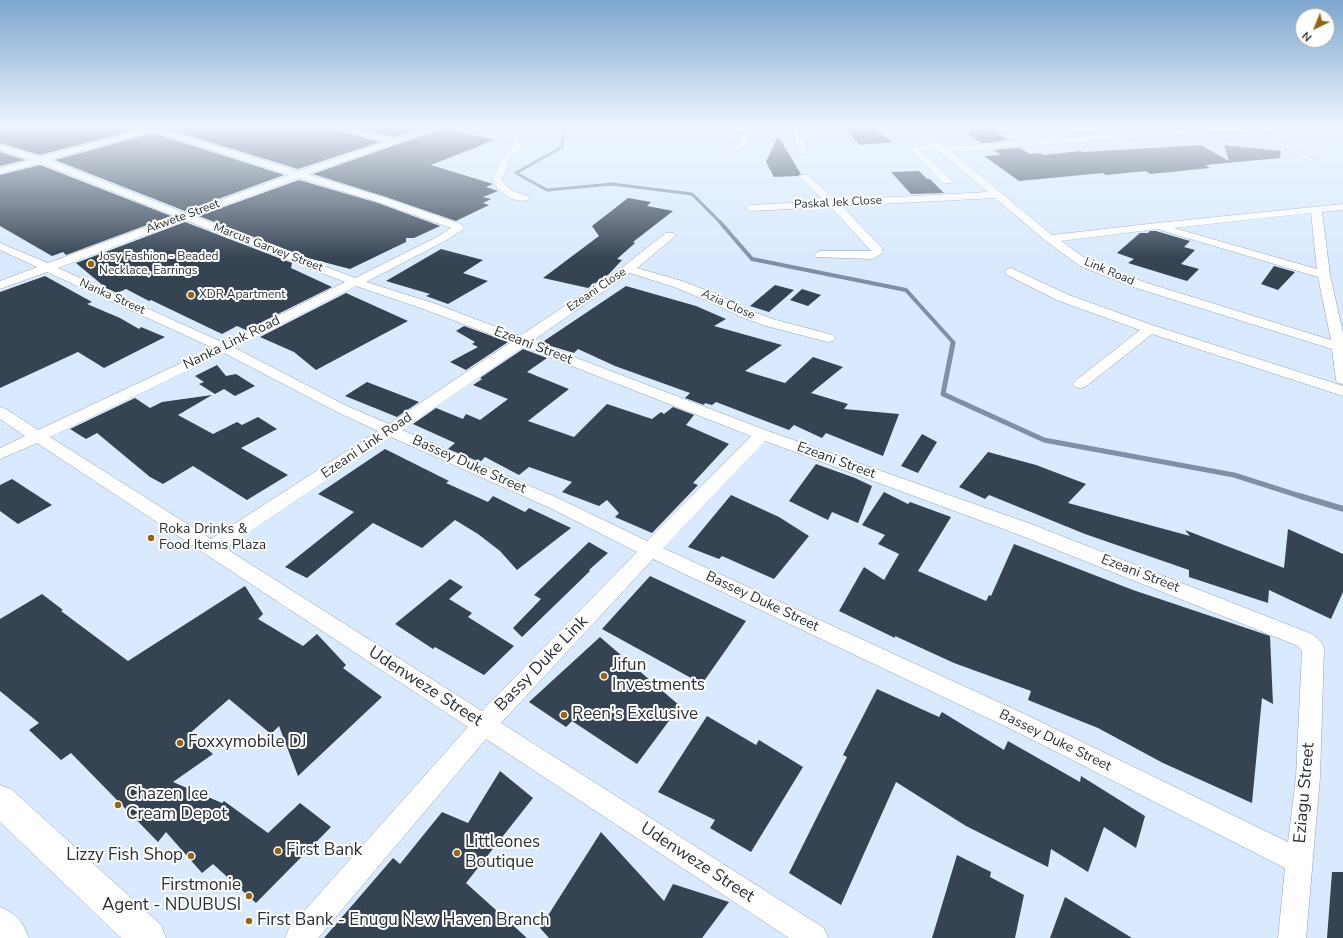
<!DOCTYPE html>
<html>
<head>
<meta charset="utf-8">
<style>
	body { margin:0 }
	#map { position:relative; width:1343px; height:938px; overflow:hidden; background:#daeafe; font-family:"Nunito Sans",sans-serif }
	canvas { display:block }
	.north { position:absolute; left:1295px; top:8px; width:40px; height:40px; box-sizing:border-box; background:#fff; border:1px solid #aaacaf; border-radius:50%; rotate:223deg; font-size:11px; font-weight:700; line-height:16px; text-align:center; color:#2a3038 }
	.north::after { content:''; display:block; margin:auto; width:14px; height:18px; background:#946514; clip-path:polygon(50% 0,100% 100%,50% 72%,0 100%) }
</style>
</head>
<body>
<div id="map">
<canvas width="1343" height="938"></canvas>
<div class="north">N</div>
</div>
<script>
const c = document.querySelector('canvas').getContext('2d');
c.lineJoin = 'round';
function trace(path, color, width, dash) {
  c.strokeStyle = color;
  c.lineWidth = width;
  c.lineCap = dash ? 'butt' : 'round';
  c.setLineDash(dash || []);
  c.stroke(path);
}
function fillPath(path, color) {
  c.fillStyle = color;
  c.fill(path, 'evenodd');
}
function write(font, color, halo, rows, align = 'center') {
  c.font = font + ' "Nunito Sans",sans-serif';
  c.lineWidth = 4;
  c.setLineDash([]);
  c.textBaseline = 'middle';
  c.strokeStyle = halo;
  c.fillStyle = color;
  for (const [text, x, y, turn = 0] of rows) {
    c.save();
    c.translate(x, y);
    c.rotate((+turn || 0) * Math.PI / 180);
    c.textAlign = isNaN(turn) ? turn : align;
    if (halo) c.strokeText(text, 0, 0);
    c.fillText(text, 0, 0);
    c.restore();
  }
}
trace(new Path2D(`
	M564,128L562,147L516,173L547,190L612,184L692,194L721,223`), '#7d90a8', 3);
trace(new Path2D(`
	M720,222L752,259L906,290L953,342V344`), '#7d90a8', 4);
trace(new Path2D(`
	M953,343L943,394L1044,440L1234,475L1303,497`), '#7d90a8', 5);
trace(new Path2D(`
	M1300,496L1343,509`), '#7d90a8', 6);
fillPath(new Path2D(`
	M0,128H142L40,155L0,143Z
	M164,128H337L339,131L380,142L298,169Z
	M355,128H424L394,137Z
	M444,128L494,140L431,165L493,184L486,187L498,191L483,197L491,199L483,203L489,205L456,221L386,197L313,174Z
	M844,128H873L892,142L860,145Z
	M990,129L1008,140L982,143L964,131Z
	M153,133L284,175L185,211L55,160Z
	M778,136L801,174L798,176L774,177L766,162Z
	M1201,145L1229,161L1224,145L1281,151L1280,158L1205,165L1210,168L1150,174L1146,171L1106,175L1103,173L1019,181L984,156L1001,155L994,150L1020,148L1030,154L1041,153L1043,155L1081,151L1083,152Z
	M0,152L25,160L0,166Z
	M40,165L171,216L66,255L63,252L52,256L0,226V175Z
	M919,171L927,179H930L944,193L911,194L891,172Z
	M299,180L378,203L440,226L414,238H406V242L350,269L308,258L199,216Z
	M628,198L651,202L647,206L673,211L633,242L635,243L617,259L622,260L609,274L588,288L543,278L599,236L592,226Z
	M185,222L292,263L291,268L332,287L246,330L237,326L222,334L151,300L149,301L126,289L117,293L106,288L76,263Z
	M1150,231H1156L1190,241L1184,247L1195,250L1181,264L1199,269L1187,281L1128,263L1134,259L1117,253L1140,233H1148Z
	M441,249L483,260L463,273L488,281L448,304L426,296L430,294L386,281Z
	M1274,266L1295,272L1278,290L1261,284Z
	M45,276L92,302L87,304L120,318L139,329L141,327L165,337L104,368L78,352L0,388V292Z
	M775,285L794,290L769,312L750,306Z
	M626,286L696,306L726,319L714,326L782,345L745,371L785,383L813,357L843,367L811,393L848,404L844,409L899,414L883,456L826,433L822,438L794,425L789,430L716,402L712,405L705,403L704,405L685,398L690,393L615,366L578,349L574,353L541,343Z
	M802,289L821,295L808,306L790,300Z
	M346,293L408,321L316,370L294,352L260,337Z
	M464,326L508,342L466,370L450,362L478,347L472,344L475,342L456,331Z
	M523,349L547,358L527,372L569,389L528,421L574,437L607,404L652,419L661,412L664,414L673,407L694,415L686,425L729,444L693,483L698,485L652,533L615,517L619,513L607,500L599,506L562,492L572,482L529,467L519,475L485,457L480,462L448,449L455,443L413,424L436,408L463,419L466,414L480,420L508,399L473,385L482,379L480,378Z
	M217,365L226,376L236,374L255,386L235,396L224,389L215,394L199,384L204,382L195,376Z
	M367,382L419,402L397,417L345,396Z
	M212,395L178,415L213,434L237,422L242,425L258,417L277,429L241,448L288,475L247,500L193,466L163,484L150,477L97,433L86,439L70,429L135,398L150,408L162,402Z
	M922,434L937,442L918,473L901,466Z
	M385,449L449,481L446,483L488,502L493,496L525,512L529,508L571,528L517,570L500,551L478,534L455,520L422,548L373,523L307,578L285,567L354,512L318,494Z
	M988,452L1036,465L1086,484L1068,503L1190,536L1185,530L1284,568L1288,529L1343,554V592L1331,619L1269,590L1268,603L1189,577V570L1085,534L989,495L985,499L959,487Z
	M816,464L855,478L872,486L858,523L832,512L828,520L789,501Z
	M12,479L52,505L18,524L0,511V485Z
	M884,492L908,504L910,502L951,517L918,571L986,601L989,595L991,596L1014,544L1133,590L1270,636L1273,704L1262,698L1252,803L1163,763L1098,728L1028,700L1031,691L954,663L895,636V638L839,611L864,567L884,580L899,554L878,544L885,535L862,525Z
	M731,495L779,517L809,536L774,579L722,556L719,559L688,547Z
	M589,542L608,553L589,570L590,571L522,637L513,628L541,599L534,595Z
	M650,576L746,621L702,684L602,629Z
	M450,579L463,587L449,599L472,613L468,617L514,646L484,675L435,647L433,649L395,624Z
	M245,586L263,614L258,619L303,646L317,634L346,665L343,668L382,697L298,776L279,726L271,734L229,699L189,734L213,754L173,782L222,803L224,801L268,833L300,803L331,827L256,903L213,864L202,873L166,832L158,842L71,753L61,760L29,730L39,723L0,691V619L42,594L63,610L61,611L128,661Z
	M600,637L680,706L637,764L572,721L566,727L529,702Z
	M877,689L939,717L942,712L1004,750L1008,741L1080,782L1081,776L1145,816L1136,848L1104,827L1088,872L1051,849L1048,867L966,826L896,782L841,905L789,873L847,757L843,755Z
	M707,716L756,745L759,740L803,767L751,852L710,828L715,820L658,792Z
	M500,771L533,798L466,883L527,938H324L393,858L400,864L442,812L468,823Z
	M601,832L664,901L673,884L729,902L702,938H549L540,928Z
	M957,855L991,872L990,877L1024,895L1015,938H932Z
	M1332,872H1343V938H1327Z
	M1065,897L1132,938H1050Z`), '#364353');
const lane = new Path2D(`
	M1245,128H1250L1315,160L1311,161L1260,136L1200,140L1198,139L1200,138L1255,134Z`);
const street = new Path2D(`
	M146,128H160L298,171L385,142L339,130L338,128H351L394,139L427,128H438L437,130L308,174L386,198L461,224L464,228L462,230L445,241L366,282L436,304L520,336L624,266L666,233H674L676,235L674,237L637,268L682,281L718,295L751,311L776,320L833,335L835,338L833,341L828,342L766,326L741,317L708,301L674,287L630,273L532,341L768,431L1031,524L1312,634L1321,642L1324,648L1320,777L1306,938H1278L1285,868L1015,731L653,559L501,723L824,928L828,938H789L486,739L318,938H285L289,928L468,727L37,443L0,459V448L25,436L0,419V407L6,409L38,430L213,348L47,272L0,289V281L37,267L0,250V243L48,263L175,216L40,163L0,174V168L30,160L0,150V144L40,157ZM153,131L289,175L185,213L50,160ZM299,178L378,202L451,228L437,237L355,278L195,216ZM185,220L345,282L224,343L58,268ZM356,286L426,310L511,342L389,424L349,407L235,348ZM523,347L751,436L647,541L562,500L402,430ZM224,353L339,413L378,431L211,539L50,437ZM391,437L550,508L637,552L482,711L225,548ZM765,441L1017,534L1298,646L1302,651L1296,777L1288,842L1031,717L663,548Z
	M500,128C514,126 518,135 524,146L509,160L506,172L502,178C505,190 517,192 528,196L529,198L528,200C514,204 496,191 492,178L496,172L502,157L514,146L509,135Z
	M750,128H758L740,151H734L732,149Z
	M792,128H800L808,151L806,153L803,154L798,151Z
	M908,128H917L946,147L1143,131L1216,128H1262L1261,130L1258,131L1143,137L952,152L1052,235L1157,223L1343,204V210L1322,212L1330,275L1343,333V384L1338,383L1336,380L1332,349L1136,288L1080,266L1046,241L995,198L842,206L883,249L881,254L873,259L816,257L814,255L816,253L820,251H871L831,207L750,211L745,208L750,205L825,201L801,179L799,177L801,175H807L836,200L988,192L936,149L922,151L952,181L951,183H943L912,151L915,147L930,144ZM1311,213L1317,269L1174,228ZM1157,229L1318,277L1331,340L1144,282L1088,260L1061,241Z
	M1011,268L1069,295L1155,326L1343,386V396L1152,334L1085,387L1080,388L1075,387L1073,384L1075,381L1140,330L1059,301L1007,275L1005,272L1007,269Z`);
const primary = new Path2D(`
	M0,785L11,789L161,925L166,938H121L0,822Z
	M0,907C17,914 22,921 29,938H0Z`);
trace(lane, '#92a1b4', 1);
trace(street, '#92a1b4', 1);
trace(primary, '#92a1b4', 1);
fillPath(lane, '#fff');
fillPath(street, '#fff');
fillPath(primary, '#fff');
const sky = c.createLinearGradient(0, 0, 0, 259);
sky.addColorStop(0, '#7da6ce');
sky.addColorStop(0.49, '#eef6ff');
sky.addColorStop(1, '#eef6ff00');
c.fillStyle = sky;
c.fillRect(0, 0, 1343, 259);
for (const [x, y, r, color] of [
	[91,264,4,"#946514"],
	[191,295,4,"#946514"],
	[151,538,4,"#946514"],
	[604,676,4,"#946514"],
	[564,715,4,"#946514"],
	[180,743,4,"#946514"],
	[118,805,4,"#946514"],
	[278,851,4,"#946514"],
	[457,853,4,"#946514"],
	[191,856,4,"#946514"],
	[249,896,4,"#946514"],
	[249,921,4,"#946514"]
]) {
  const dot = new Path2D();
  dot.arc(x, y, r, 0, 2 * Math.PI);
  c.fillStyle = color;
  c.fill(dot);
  trace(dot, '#fff', 1.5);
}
write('12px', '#2a3038', '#fff', [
	["Paskal Jek Close",838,203,-3],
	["Akwete Street",183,217,-20],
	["Marcus Garvey Street",268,248,21],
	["Link Road",1109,272,23],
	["Ezeani Close",597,290,-34],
	["Nanka Street",112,297,24],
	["Azia Close",728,305,24]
]);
write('12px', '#2a3038', '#fff', [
	["Josy Fashion - Beaded",99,257],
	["Necklace, Earrings",99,271],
	["XDR Apartment",199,295]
], 'left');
write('14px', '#2a3038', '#fff', [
	["Nanka Link Road",232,343,-26],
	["Ezeani Street",533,346,21],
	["Ezeani Link Road",367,446,-34],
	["Ezeani Street",836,461,20],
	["Bassey Duke Street",469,465,24],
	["Ezeani Street",1140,574,21],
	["Bassey Duke Street",762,602,25],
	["Bassey Duke Street",1055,741,26]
]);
write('14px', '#2a3038', '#fff', [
	["Roka Drinks &",159,530],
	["Food Items Plaza",159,546]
], 'left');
write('17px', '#2a3038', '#fff', [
	["Bassy Duke Link",542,664,-46],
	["Udenweze Street",425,687,33],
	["Eziagu Street",1305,793,-85],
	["Udenweze Street",697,863,33]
]);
write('17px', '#2a3038', '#fff', [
	["Jifun",612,666],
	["Investments",612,686],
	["Reen's Exclusive",572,715],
	["Foxxymobile DJ",188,743],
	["Chazen Ice",126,795],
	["Cream Depot",126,815],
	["Littleones",465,843],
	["Boutique",465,863],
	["First Bank",286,851],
	["Lizzy Fish Shop",183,856,"right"],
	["Firstmonie",241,886,"right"],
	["Agent - NDUBUSI",241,906,"right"],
	["First Bank - Enugu New Haven Branch",257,921]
], 'left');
</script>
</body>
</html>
